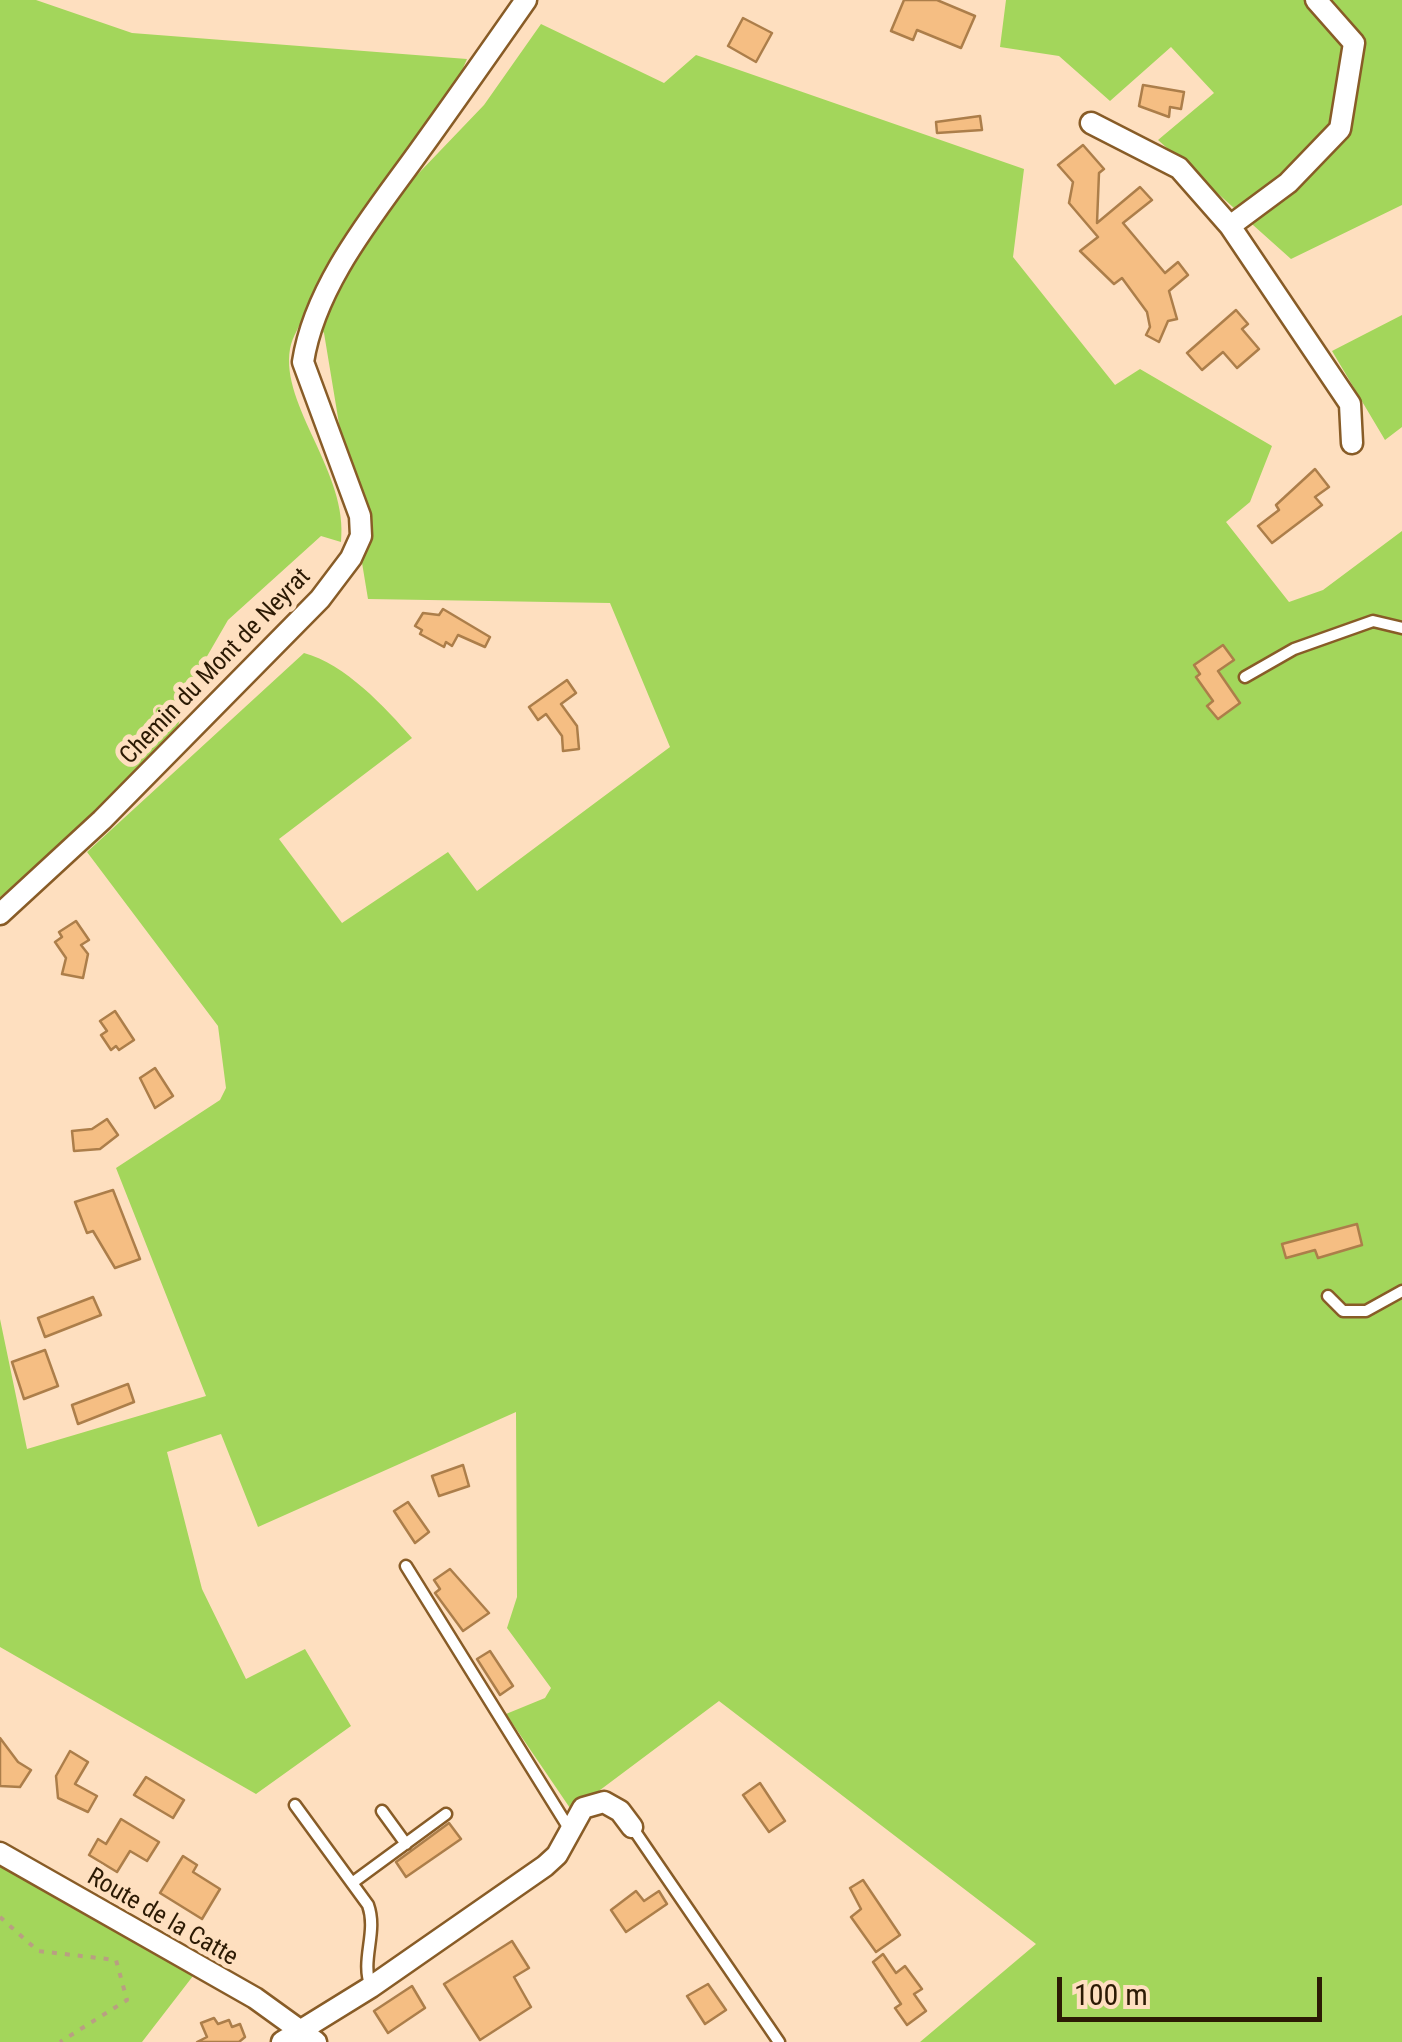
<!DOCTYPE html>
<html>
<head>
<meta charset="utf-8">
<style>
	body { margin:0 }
	#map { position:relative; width:1402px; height:2042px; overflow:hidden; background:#fedfbf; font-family:"Roboto Condensed",sans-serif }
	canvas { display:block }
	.scale { position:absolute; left:1057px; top:1977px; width:265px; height:45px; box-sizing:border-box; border:5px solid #2c1a04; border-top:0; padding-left:12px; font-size:30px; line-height:35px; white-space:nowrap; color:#2c1a04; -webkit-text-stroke:8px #fedfbf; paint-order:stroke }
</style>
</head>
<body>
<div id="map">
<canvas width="1402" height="2042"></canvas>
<div class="scale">100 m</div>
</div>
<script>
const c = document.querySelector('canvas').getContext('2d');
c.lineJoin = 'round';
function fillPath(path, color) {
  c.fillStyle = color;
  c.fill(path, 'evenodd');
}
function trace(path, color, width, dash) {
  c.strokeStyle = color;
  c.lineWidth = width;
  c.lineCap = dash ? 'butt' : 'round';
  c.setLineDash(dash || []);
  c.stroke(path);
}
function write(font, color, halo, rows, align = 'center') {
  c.font = font + ' "Roboto Condensed",sans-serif';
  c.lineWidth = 10;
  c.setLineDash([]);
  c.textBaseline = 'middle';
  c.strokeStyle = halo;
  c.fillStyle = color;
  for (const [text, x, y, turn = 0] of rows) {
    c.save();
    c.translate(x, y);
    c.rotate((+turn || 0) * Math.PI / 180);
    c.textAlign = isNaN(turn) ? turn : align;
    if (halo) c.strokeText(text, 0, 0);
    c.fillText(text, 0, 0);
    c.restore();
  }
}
fillPath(new Path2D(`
	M0,0H36L132,33L467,59L416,176L484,105L541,24L664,83L696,55L1024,169L1013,257L1115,385L1140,369L1272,446L1250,502L1226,522L1289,602L1323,590L1402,531V2042H920L1036,1944L719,1701L572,1811L506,1714L545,1698L551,1688L507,1628L517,1597L516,1412L258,1527L221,1434L167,1452L202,1589L246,1679L305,1649L351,1726L256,1794L0,1647V1319L27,1449L206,1396L116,1168L220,1100L226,1088L218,1026L87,852L304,653C345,664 385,707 412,738L279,839L342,923L448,852L477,891L670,747L610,603L368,599L324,333L305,313C301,324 292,337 290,349C280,406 349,473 341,542L321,536L228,620L191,684L178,726L54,852L0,897Z
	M1006,0H1402V205L1291,259L1158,140L1214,93L1171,47L1110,101L1059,56L1000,47Z
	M1402,315V427L1385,440L1332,351Z
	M0,1863L193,1976L142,2042H0Z`), '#a3d65b');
const building = new Path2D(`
	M904,0H937L975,16L961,48L917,30L913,40L891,31Z
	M743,18L772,33L756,62L728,46Z
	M1143,85L1184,92L1181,109L1170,107L1169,117L1139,106Z
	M980,116L982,130L937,133L936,122Z
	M1083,145L1104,169L1099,173L1097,223L1140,187L1152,200L1123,223L1165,273L1178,262L1188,275L1169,291L1177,319L1168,321L1159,342L1146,335L1150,327L1147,312L1122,278L1114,284L1080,251L1098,237L1069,203L1073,182L1058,165Z
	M1236,310L1248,324L1242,329L1259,349L1237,368L1223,352L1202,370L1187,353Z
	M1315,469L1329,487L1315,497L1322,505L1272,543L1258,526L1279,510L1276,505Z
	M443,609L490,637L485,647L458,635L452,646L446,642L444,647L420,634L422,630L415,626L423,613L439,615Z
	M1223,645L1234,660L1218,671L1240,703L1218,719L1207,706L1213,701L1196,677L1200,674L1194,665Z
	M567,680L576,693L561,704L577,726L579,749L563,751L562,736L546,714L538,720L529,707Z
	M76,921L89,940L81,945L88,954L83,978L62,974L66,958L55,942L62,937L59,932Z
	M115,1011L134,1040L119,1050L116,1046L111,1050L101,1035L107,1031L100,1021Z
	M155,1068L173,1096L155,1108L140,1078Z
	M107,1119L118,1135L100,1149L74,1151L72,1131L92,1129Z
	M113,1190L140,1259L115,1268L93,1231L87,1233L75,1202Z
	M1357,1224L1362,1245L1318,1258L1315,1250L1286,1258L1282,1244Z
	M93,1297L101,1315L45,1337L38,1318Z
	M45,1350L58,1386L24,1399L12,1362Z
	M128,1384L134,1402L78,1424L72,1405Z
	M463,1465L469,1486L439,1496L432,1476Z
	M408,1502L429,1532L415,1543L394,1511Z
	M450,1569L489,1613L463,1631L435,1593L440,1589L434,1580Z
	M490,1651L513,1686L500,1695L477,1659Z
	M0,1738L18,1762L31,1770L20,1787L0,1786Z
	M70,1751L88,1762L75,1784L97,1796L88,1812L58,1798L56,1776Z
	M146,1777L184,1800L173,1818L134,1795Z
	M760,1783L785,1821L769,1832L743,1795Z
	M121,1819L159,1842L147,1861L130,1851L117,1872L89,1855L98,1839L106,1844Z
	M449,1823L461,1839L406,1877L396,1862Z
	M183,1856L197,1865L193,1872L220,1889L202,1919L160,1893Z
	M863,1880L900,1935L876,1952L851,1917L861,1909L850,1888Z
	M636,1891L644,1901L659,1891L667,1904L626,1932L611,1910Z
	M512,1941L529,1968L514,1977L531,2007L480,2040L444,1984Z
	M883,1954L896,1973L905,1966L922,1989L914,1994L926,2011L907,2025L895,2008L901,2004L873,1962Z
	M708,1984L726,2010L705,2024L687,1996Z
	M412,1986L425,2008L388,2033L374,2011Z
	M214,2018L218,2024L229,2020L232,2027L240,2024L245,2037L239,2042H197L207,2037L201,2023Z`);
fillPath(building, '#f5be83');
trace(building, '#ac7e4a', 2.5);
const service = new Path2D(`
	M1245,677L1294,649L1373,621L1402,628
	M1328,1296L1343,1311H1366L1402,1291
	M406,1566L570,1830
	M295,1805L368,1905C378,1933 360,1960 371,1987
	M382,1811L406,1844
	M632,1827L779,2042
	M352,1883L446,1814`);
const minor = new Path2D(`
	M1091,123L1179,168L1230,226L1350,404L1352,443
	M1230,226L1288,183L1340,129L1354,43L1316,0
	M0,914L102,820L320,599L351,558L361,536L360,516L303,362C315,284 375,213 420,150C456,100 491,50 526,0
	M0,1853L255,1998L316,2042
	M282,2042L371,1987L545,1866L557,1855L583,1808L604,1802L620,1811L632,1827`);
trace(service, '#885c27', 15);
trace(minor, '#885c27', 25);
trace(new Path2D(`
	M0,1917L38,1951L116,1960L127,2000L60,2042`), '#b99f82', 4, [5, 8]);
trace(service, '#fff', 10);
trace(minor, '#fff', 20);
write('25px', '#2c1a04', '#fedfbf', [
	["Chemin du Mont de Neyrat",216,667,-46],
	["Route de la Catte",162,1918,30]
]);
</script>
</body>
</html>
